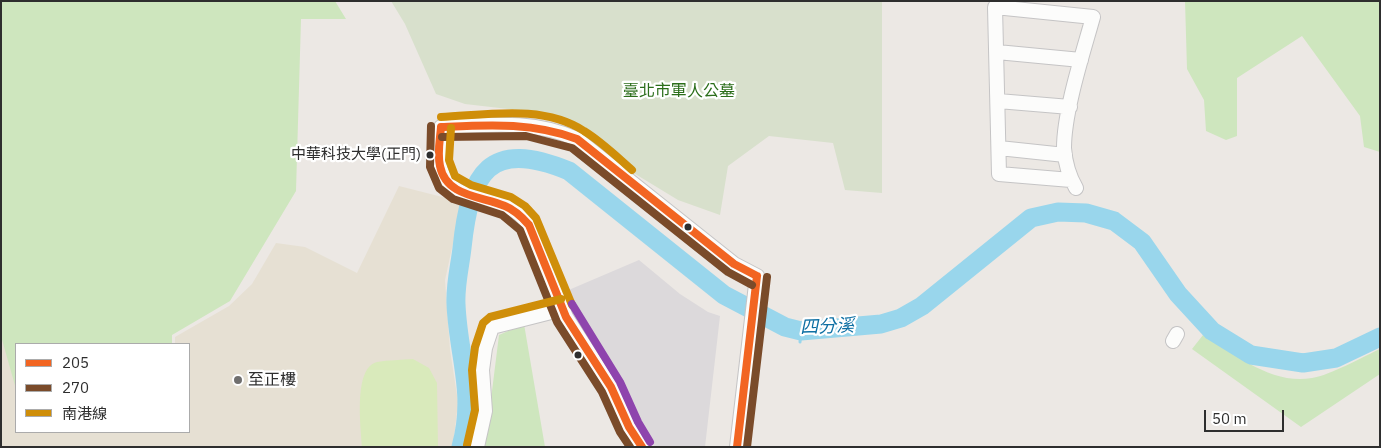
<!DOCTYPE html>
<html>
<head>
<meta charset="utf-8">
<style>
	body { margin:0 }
	#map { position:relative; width:1381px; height:448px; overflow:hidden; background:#ece8e4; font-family:"IBM Plex Sans","Noto Sans TC",sans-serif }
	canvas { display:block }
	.frame { position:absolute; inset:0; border:2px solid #2e2e2e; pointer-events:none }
	.legend { position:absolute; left:15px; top:343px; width:175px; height:90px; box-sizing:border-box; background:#fff; border:1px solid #ababab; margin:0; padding:6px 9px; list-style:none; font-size:15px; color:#2e2e2e }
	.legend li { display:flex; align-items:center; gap:10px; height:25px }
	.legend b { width:25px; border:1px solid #ababab }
	.scale { position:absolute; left:1204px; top:410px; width:80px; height:22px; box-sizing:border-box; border:2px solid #2e2e2e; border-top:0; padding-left:6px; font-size:15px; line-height:18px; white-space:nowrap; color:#2e2e2e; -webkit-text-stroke:4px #fff; paint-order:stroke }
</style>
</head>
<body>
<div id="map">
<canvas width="1381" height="448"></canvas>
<div class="frame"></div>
<ul class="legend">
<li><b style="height:6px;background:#f26522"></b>205</li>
<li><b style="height:6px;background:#7a4b2a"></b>270</li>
<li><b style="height:6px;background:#cf8e09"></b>南港線</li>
</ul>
<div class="scale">50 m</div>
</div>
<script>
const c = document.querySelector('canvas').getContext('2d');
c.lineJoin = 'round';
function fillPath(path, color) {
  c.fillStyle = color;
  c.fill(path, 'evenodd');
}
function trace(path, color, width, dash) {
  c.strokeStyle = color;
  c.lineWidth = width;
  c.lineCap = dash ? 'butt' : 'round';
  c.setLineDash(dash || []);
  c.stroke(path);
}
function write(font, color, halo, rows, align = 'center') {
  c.font = font + ' "IBM Plex Sans","Noto Sans TC",sans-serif';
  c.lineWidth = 4.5;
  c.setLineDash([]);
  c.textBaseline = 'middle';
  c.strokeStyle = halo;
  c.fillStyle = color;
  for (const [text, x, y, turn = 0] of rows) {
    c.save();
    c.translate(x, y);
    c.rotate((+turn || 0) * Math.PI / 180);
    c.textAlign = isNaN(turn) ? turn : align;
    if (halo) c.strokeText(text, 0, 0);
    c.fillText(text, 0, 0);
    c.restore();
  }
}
fillPath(new Path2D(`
	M639,260L680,294L708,312L720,316L705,447H655L651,443L635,420L617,382L581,325L564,292Z`), '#dcd9db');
fillPath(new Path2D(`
	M399,186L462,202L445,280L450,350L458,402L453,447H1V300L16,346V432H189V344H175V337L229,306L252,284L276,243L305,247L357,273Z`), '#e6e0d3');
fillPath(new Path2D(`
	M1,1H335L346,19H301L296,191L230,301L172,335V344H16V389L1,336Z
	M1185,1H1380V152L1364,147L1360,116L1302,36L1237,78V136L1226,140L1206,131L1204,100L1187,69Z
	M524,324L545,447H485L499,335Z
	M1203,335C1236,355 1272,385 1312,378C1331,375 1362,357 1380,349V374L1301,427L1192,349Z`), '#cee6be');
fillPath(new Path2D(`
	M391,1H882V193L845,190L833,143L769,136L728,166L720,215L678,200L632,172L612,151L582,129L543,113L465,104L436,94L405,24Z`), '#d8e0cc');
fillPath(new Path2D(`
	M413,359L429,368L437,383L438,447H362C361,427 353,368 377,362C388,360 401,360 413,359Z`), '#d9eabb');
trace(new Path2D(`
	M800,342L801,331`), '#99d6ec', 3);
trace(new Path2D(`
	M461,447C476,393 458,356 456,304C455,285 460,266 462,248C470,172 489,138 569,171L724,295L785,327L801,331L881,324L901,318L922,306L1031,218L1058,212L1086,213L1114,221L1142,242L1178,294L1212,331L1251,355L1303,363L1336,358L1380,337`), '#99d6ec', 19);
const minor = new Path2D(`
	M997,52L1081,60
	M998,101L1070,107
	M999,148L1065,155
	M1071,180L999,174L995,7L1093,17C1083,53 1064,111 1064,148C1065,161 1069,176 1076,188
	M1173,341L1177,334
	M477,447L485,411L482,370L485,348L492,327L563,309
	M642,447L629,427L611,387L566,317L529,225C504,188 454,209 441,170C437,159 440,140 441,127C488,125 532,119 577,139L734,264L757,276L737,447`);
trace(minor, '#c5c4c5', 16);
trace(minor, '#fcfcfb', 14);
trace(new Path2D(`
	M441,127C440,140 437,153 440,166C446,197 482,196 505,206C515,210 522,217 529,225L566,317L611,387L629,427L642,447
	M441,127C488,125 532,122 577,139L734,264L757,276
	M737,447L757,276`), '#f26522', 8);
trace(new Path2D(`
	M431,126L430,167L439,188L453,199L502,215L520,230L557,322L602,392L620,432L630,447
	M442,137L526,136L572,148L728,272L752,285
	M747,447L767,277`), '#7a4b2a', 8);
trace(new Path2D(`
	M441,117C487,115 543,104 584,131C602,142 617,157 632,170
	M451,128L449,160L455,176L471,185L511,197L525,206L536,218L572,305
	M467,445L475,410L472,370L475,347L483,323L490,317L561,299`), '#cf8e09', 8);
trace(new Path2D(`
	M572,304L620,382L638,422L650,442`), '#8e44ad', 8);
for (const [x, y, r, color] of [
	[430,155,4.5,"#2e2e2e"],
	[688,227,4.5,"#2e2e2e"],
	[578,355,4.5,"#2e2e2e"],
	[238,380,5,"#706f6e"]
]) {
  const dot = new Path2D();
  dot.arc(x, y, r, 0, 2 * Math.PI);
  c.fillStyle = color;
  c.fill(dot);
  trace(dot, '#fff', 2);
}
write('15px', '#2e2e2e', '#fff', [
	["中華科技大學(正門)",421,155]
], 'right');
write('16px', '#2c6e1b', '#fff', [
	["臺北市軍人公墓",679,91]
]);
write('16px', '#2e2e2e', '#fff', [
	["至正樓",248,380]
], 'left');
write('italic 18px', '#0d6fa3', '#fff', [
	["四分溪",827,327,-2]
]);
</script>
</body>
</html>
